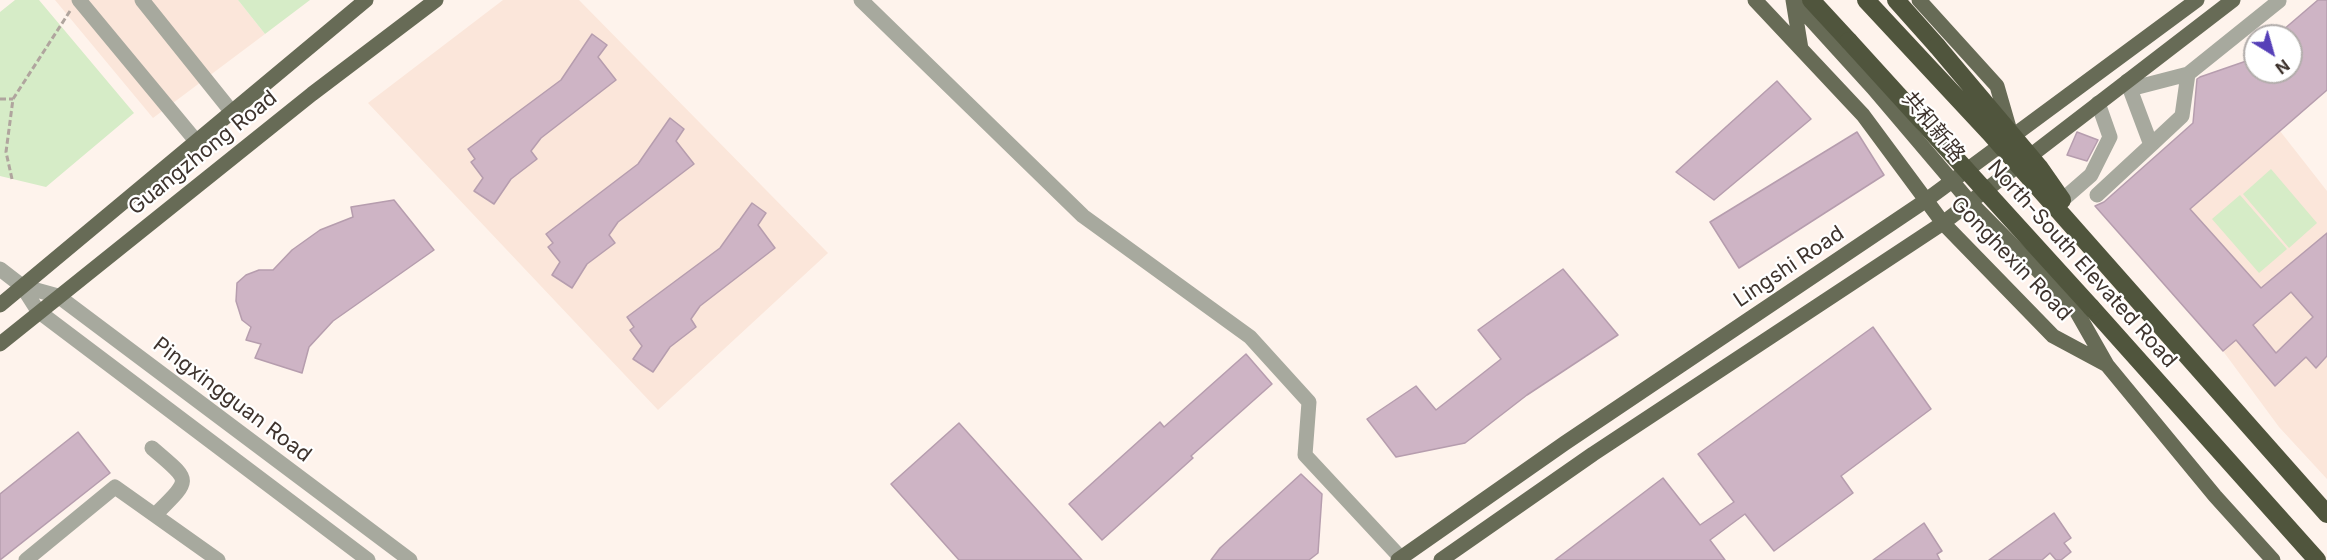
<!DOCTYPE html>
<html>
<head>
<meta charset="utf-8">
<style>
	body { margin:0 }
	#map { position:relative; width:2327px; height:560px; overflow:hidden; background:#fef3ec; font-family:Inter,sans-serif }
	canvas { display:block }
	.north { position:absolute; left:2243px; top:24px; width:60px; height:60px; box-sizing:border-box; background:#fff; border:2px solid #b2adab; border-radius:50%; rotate:143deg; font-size:16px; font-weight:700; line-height:24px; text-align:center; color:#3e332d }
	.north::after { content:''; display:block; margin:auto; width:21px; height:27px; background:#5640b8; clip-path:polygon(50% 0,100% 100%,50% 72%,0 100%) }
</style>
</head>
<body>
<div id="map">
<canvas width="2327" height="560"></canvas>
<div class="north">N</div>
</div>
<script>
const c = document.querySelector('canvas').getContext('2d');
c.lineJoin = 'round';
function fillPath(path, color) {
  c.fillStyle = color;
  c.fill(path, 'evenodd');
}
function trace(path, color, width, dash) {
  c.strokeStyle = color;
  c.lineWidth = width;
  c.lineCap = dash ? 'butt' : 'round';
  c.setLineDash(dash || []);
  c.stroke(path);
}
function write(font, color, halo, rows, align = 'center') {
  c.font = font + ' Inter,"Noto Sans SC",sans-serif';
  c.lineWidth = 4.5;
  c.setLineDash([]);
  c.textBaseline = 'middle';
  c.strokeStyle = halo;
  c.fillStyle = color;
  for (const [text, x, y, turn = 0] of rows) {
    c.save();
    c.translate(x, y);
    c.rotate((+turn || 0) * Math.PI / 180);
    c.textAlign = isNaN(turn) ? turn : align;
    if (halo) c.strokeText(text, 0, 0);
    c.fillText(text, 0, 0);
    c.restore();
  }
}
fillPath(new Path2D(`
	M55,0H238L265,34L153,118Z
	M503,0H579L828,253L658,410L368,103Z
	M2280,131L2327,191V479L2279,427L2223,351L2276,305L2190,209Z`), '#fbe6da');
fillPath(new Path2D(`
	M15,0H39L134,113L46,187L0,176V12Z
	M238,0H310L265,34Z
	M2271,169L2317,223L2289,248L2243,194Z
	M2240,195L2287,249L2259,273L2212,219Z`), '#d6ecc7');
const building = new Path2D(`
	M2318,0H2327V90L2190,209L2261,288L2327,233V356L2316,368L2306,357L2275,386L2236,340L2223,351L2095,206L2104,202L2193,123L2197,79L2200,77L2255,58V72H2291V36H2276ZM2291,292L2313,317L2276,353L2253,325Z
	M592,34L607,45L598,57L616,80L541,138L531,151L537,159L511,179L494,204L474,191L483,178L471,162L475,159L468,149L561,80Z
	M1777,81L1811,119L1714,200L1676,172Z
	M670,118L684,129L676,141L694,164L618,222L609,235L615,243L587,264L572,288L552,275L560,262L548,247L553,243L546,234L638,164Z
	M1857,132L1884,175L1739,268L1710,222Z
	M2077,132L2098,140L2087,161L2067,155Z
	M394,200L434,250L333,321L309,347L302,373L255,358L261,344L246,340L251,327L242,320L236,301L237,283L246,275L259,270H273L292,250L320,230L353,217L351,207Z
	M752,203L766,213L758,225L775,248L700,306L691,319L696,327L670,347L653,372L633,359L642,346L630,330L634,327L627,317L720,248Z
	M1563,269L1618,335L1527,395L1465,443L1396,457L1367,419L1416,386L1436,410L1501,359L1478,330Z
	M1873,327L1931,409L1841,476L1853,493L1774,551L1745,514L1710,540L1725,560H1555L1663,478L1700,525L1734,502L1698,454Z
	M1246,354L1272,384L1191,456L1193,458L1102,540L1069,504L1160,422L1164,427Z
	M959,423L1082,560H959L891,484Z
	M78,432L110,473L0,560V494Z
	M1301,474L1322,494L1318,553L1309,560H1211L1220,548Z
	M2054,513L2071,538L2064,543L2071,552L2061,560H2056L2050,553L2042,560H1989Z
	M1924,523L1942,551L1937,554L1940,560H1873Z`);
fillPath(building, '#ceb4c5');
trace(building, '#b69dae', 1.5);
trace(new Path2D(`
	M0,99H13
	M12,179L6,152L13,99L70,11`), '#b0a59e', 3, [6, 3]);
trace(new Path2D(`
	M79,0L196,141
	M142,0L231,111
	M861,0L1083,216L1250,337L1309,402L1305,455L1401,558
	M2130,89L2188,74
	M2151,145L2182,116L2188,74L2279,1
	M2097,195L2151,145L2127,81
	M2060,202L2091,175L2110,137L2098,103
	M0,269L22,286L38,311L368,560
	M22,286L58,296L410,560
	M152,448C191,482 193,477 155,515
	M26,560L115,487L218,560`), '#a7a99e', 15);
trace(new Path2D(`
	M1755,0L1863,115L1943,223L2053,336L2107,365L2215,496L2273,560
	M1793,0L1873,88L1969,201L2074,307L2107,365
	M1793,0L1801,49
	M1919,0L1997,86L2010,131
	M0,305L366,0
	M0,344L312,94L436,0
	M1398,560L1565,443L1925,201L2197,0
	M1441,560L1593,454L1943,223L2233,0`), '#676b56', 15);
trace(new Path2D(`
	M1811,0L1849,41
	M1896,0L1937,46
	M2091,307L2317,560`), '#50553d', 18);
trace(new Path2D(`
	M1866,0L1989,132L2327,514
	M1849,41L2091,307
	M1937,46L2039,167L2062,200`), '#50553d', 18);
write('21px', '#3e332d', '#fff', [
	["共和新路",1933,127,50],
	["Guangzhong Road",203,153,-39],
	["Gonghexin Road",2011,259,46],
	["North-South Elevated Road",2082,264,48],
	["Lingshi Road",1789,267,-34],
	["Pingxingguan Road",232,400,37]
]);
</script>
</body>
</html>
